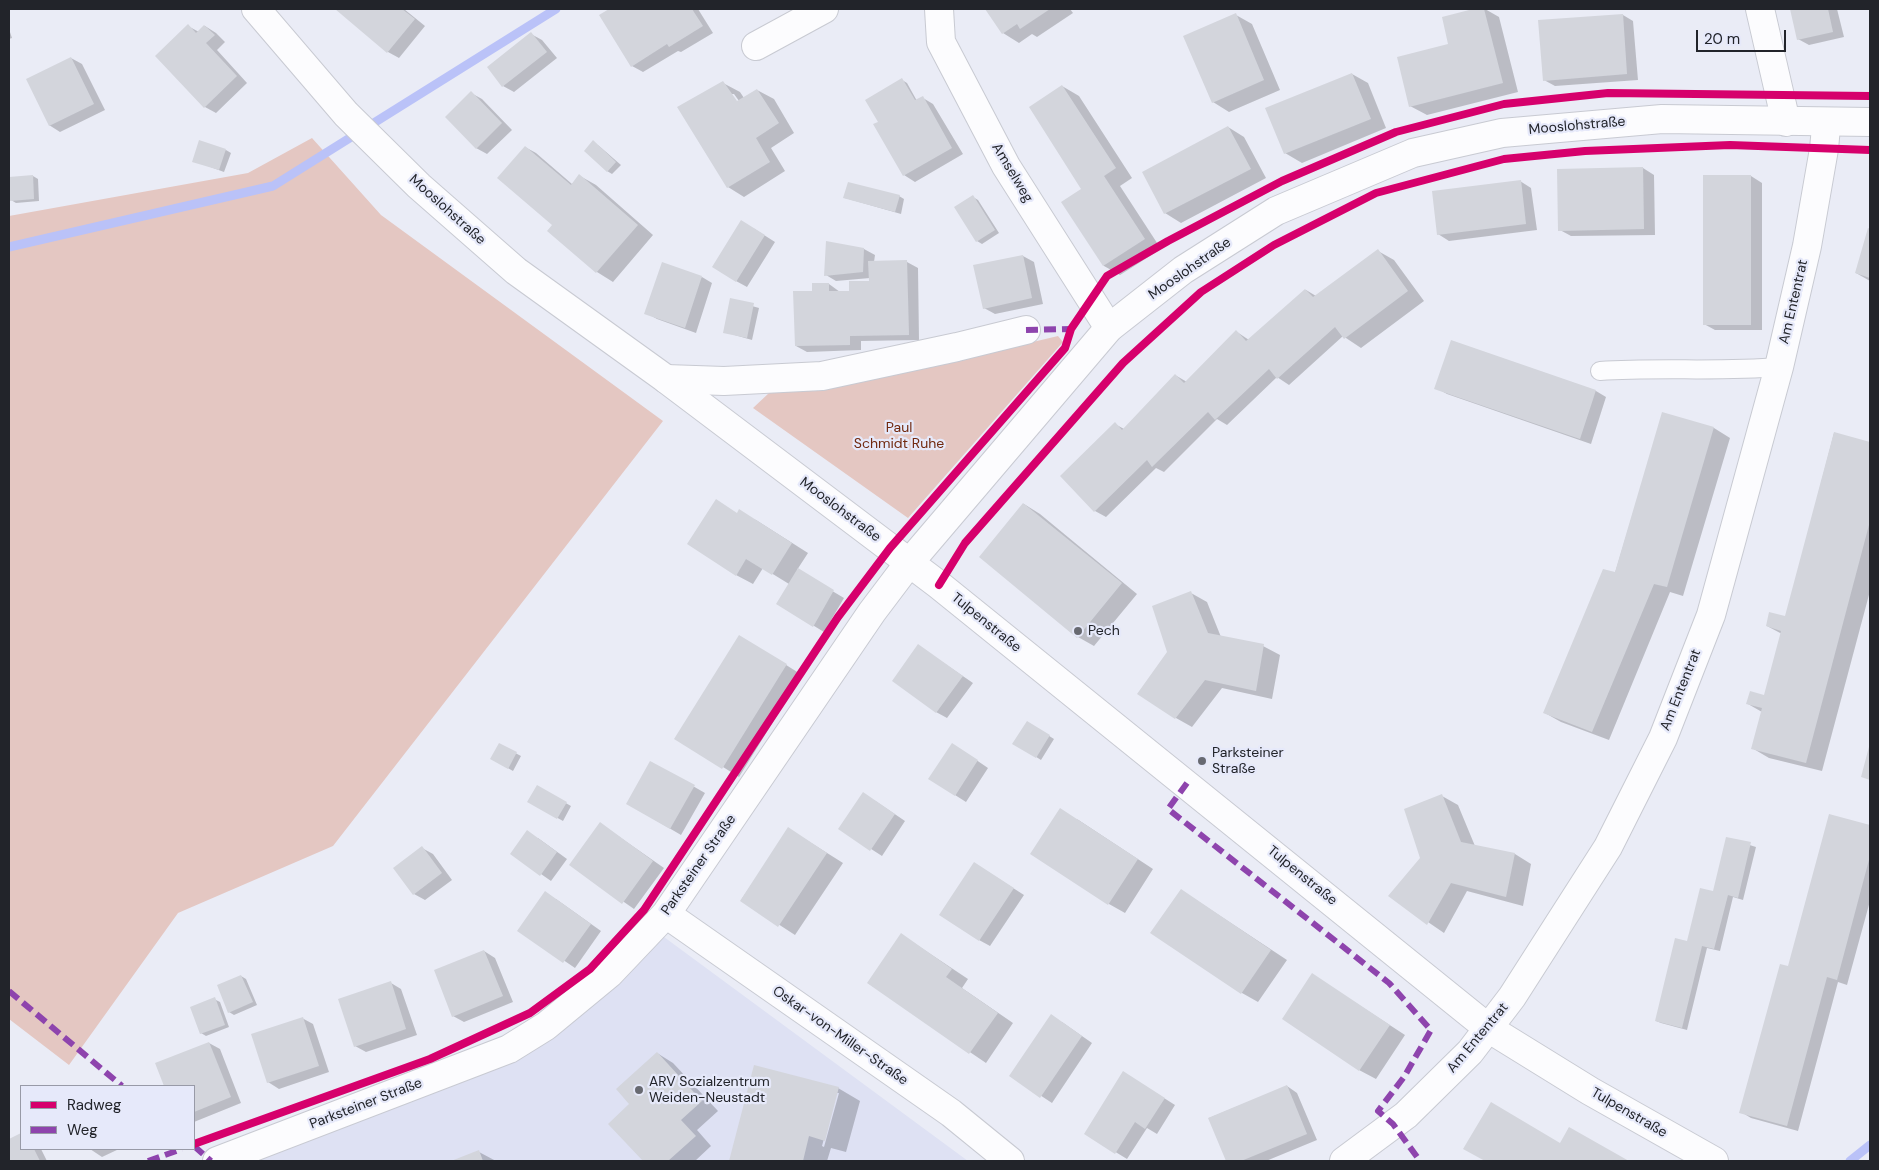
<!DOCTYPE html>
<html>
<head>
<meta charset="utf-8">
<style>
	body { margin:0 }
	#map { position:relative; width:1879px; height:1170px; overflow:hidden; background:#eaecf6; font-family:"DM Sans",sans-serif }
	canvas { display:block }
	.frame { position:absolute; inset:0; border:10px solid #22242a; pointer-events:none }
	.legend { position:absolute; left:20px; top:1085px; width:175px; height:65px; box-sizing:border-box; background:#e6e9fa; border:1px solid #989aa7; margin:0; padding:6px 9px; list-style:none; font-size:15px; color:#22242a }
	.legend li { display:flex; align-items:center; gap:10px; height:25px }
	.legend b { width:25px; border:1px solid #989aa7 }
	.scale { position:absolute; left:1696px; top:30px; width:90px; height:22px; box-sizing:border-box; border:2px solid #22242a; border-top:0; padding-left:6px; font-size:15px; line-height:18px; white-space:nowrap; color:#22242a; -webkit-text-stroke:4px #e6e9fa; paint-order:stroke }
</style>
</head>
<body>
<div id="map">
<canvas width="1879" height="1170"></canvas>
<div class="frame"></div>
<ul class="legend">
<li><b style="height:6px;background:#d6006c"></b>Radweg</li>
<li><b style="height:6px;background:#8e44ad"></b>Weg</li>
</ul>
<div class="scale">20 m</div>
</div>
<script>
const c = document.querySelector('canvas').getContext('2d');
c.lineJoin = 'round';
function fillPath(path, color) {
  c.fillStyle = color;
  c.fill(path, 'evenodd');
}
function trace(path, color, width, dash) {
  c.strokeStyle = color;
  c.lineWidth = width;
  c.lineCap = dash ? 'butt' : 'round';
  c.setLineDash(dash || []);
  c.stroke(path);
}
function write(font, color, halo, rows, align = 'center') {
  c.font = font + ' "DM Sans",sans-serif';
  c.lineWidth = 4.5;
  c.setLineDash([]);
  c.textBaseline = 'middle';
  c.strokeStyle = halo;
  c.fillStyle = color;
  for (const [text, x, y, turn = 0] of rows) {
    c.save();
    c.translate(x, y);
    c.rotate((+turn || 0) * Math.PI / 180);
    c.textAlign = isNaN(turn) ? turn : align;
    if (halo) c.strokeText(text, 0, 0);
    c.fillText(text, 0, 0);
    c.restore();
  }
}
fillPath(new Path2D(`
	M664,937L968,1161H242L573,1019Z`), '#dee1f3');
fillPath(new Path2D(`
	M312,138L381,215L663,421L333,846L178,913L69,1065L9,1019V216L248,173Z
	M1058,336L1063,342L908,518L753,408L769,393L903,373Z`), '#e4c7c2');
fillPath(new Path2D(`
	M336,9H404L425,26L399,58L388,52Z
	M612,9H698L713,33L681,52L678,51L643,72L632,66L601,16Z
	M986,9H1070L1073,13L1037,37L1032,34L1019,43L1003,33Z
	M1478,9H1485L1499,17L1518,92L1427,115L1410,106L1450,45L1443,18Z
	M1791,9H1837L1844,37L1809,45L1798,39Z
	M1236,15L1252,24L1280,90L1229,112L1213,102Z
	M1623,15L1633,21L1638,80L1555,86L1544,80Z
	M188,26L199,32L205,26L216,33L225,42L217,50L247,83L216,113L205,107Z
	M9,29L12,38L9,39Z
	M531,34L542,40L557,58L514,92L503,86Z
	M71,58L82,64L105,110L60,132L49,125Z
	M1352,74L1368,83L1386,128L1302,163L1285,153Z
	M902,80L907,83L917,101L923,98L933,104L963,154L915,182L904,175L880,122Z
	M723,83L740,92L744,98L757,90L774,99L794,133L771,148L785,171L744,197L728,187ZM731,94H734L742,105L740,107Z
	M1062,86L1079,96L1132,178L1120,186L1161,249L1120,275L1104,266L1063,202L1083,190Z
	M471,93L482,99L512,130L487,154L476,148Z
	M1228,127L1244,137L1266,178L1181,223L1165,213Z
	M598,145L621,165L612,174L607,171Z
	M525,147L536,153L572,184L580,176L596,185L653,235L613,282L597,272L549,230L554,225Z
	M226,150L231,153L224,172L194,161Z
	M1643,168L1654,175L1655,235L1571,236L1560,230Z
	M33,176L38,179L39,201L16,203L11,200Z
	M1751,176L1762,183V330H1715L1704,324Z
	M1520,181L1531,188L1537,230L1449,241L1438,234Z
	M899,196L904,199L901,214L845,198Z
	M973,197L978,200L999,233L982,244L977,241Z
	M753,228L775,242L747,287L736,281Z
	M1869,230H1870V281L1856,273Z
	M864,249L875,255L874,262H907L918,268L919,340L861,341V350L807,352L796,346L813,292L829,284L840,292H850L870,282V278L836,281L826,275Z
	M1378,251L1394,260L1424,301L1361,348L1343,336L1289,385L1277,377L1227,425L1217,419L1164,472L1156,468L1106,517L1095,511L1061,476L1115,424L1124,429L1175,375L1187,382L1237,332L1249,340L1306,290L1316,296Z
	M1023,256L1034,262L1043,304L995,314L984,308Z
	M702,277L712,283L696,333L657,319L646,313Z
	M731,300L759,308L752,340L724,332Z
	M1436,388L1596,391L1606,397L1591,444L1447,394Z
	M1663,413L1714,428L1730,438L1683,596L1670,592L1609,740L1561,722L1545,713L1615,573Z
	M1834,433L1870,443V591L1822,771L1769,758L1752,748L1762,712L1748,704L1765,696L1782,634L1767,626L1786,618Z
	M1024,504L1040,514L1137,594L1094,646L1078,637L980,557Z
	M738,514L756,520L808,553L797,570L844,598L824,632L778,604L789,584L763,568L753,584L736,575Z
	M1191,593L1207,602L1221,637L1263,646L1280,655L1272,699L1222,688L1192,727L1176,718L1168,652Z
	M756,646L802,675L739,777L723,767Z
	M919,646L973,683L947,718L936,712Z
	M1027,722L1054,739L1041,760L1014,743Z
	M500,745L521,756L513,771L492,759Z
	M963,751L988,768L966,802L955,795Z
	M651,762L705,793L681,835L628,804Z
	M537,787L571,806L563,821L529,802Z
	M1442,796L1458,805L1475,846L1515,854L1531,864L1523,906L1467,891L1444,933L1390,896L1421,858Z
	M874,800L905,821L882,856L840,829Z
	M1830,816L1870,826V901L1847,985L1838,982L1798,1131L1751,1118L1741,1112L1789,968Z
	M1077,819L1153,869L1125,913L1109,904Z
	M601,824L664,868L634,909L571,865Z
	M789,829L843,863L795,935L741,900Z
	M538,838L567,859L551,881L541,874Z
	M1727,838L1756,847L1743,900L1733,897L1720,951L1707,948L1687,1030L1661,1023L1656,1021L1688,942L1714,893Z
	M422,848L433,854L452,880L425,900L414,894Z
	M985,870L1024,895L990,946L979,940Z
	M1181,890L1287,960L1258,1002L1242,993Z
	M556,899L601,931L575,968L519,930Z
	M902,935L968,979L962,988L1013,1023L986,1063L868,983Z
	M484,951L495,958L513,1002L464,1022L453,1016Z
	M1313,975L1405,1035L1376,1079L1359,1070Z
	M241,976L246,979L257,1005L234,1015L229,1012Z
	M391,983L401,989L417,1035L366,1052L355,1046Z
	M214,999L220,1002L229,1027L206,1036L201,1033Z
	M302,1018L313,1024L329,1072L279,1089L268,1082Z
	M1062,1022L1092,1043L1052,1103L1011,1076Z
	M209,1043L220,1049L241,1103L194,1122V1086H165L156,1064Z
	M657,1053L673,1063L718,1111L697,1130L711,1146L695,1161H644L610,1124L631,1104Z
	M755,1067L838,1088L860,1101L846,1152L831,1148L827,1161H730ZM836,1093H839L824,1147L822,1146Z
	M1134,1079L1175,1105L1157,1134L1147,1128L1127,1159L1086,1134Z
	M1287,1086L1297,1093L1317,1140L1266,1161H1227L1209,1118Z
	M1569,1128L1627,1161H1487L1465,1148L1561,1144Z
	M21,1135V1149H41L47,1161H9V1140Z
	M90,1149H119L102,1157Z
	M479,1152L496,1161H454Z`), '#0003');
trace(new Path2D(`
	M9,247L273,186L556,9
	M1850,1161L1870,1145`), '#bac2f8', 9);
fillPath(new Path2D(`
	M335,9H402L415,19L387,53Z
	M609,9H692L703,26L669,47L667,44L631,67L599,15Z
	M985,9H1050L1020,29L1017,24L1002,34Z
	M1473,9H1484L1503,83L1409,107L1397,57L1448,44L1442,17Z
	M1790,9H1828L1833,32L1797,40Z
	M1236,13L1264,80L1212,103L1183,36Z
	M1623,14L1627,74L1543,81L1538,20Z
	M188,24L196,33L204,25L215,35L206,43L237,76L204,108L155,56Z
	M531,32L547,52L502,87L487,67Z
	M71,57L94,104L49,126L26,79Z
	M1352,73L1371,119L1284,154L1265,108Z
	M902,78L915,100L923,96L952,148L903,176L873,124L878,122L865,100Z
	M723,81L737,101L757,89L779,123L756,138L770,162L727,188L677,107Z
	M1062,85L1116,168L1104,176L1145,239L1103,266L1061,202L1081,189L1029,107Z
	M471,91L502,123L476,149L445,117Z
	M1228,126L1251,169L1164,214L1142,172Z
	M199,140L226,149L219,170L192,162Z
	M593,140L616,162L607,172L584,151Z
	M525,146L571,185L579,174L638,225L596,273L547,231L552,225L497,178Z
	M1643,167L1644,229L1558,231L1557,169Z
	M33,175L34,199L10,201L9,177Z
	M1703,175H1751V325H1703Z
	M1521,180L1526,224L1437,235L1432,191Z
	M848,182L900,195L895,212L843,198Z
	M973,195L995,230L976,242L954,207Z
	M741,220L765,235L736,282L712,267Z
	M1868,228L1870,229V278L1855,273Z
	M826,241L864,248L863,272L824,276Z
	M1378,249L1408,291L1344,339L1335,327L1277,379L1269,369L1215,420L1208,412L1152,467L1147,460L1094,512L1060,476L1115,422L1122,430L1175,374L1184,383L1236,330L1246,341L1305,289L1313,297Z
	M1023,255L1032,298L983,309L973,265Z
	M907,260L909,335L850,336V345L795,346L793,291H812V283H829V291H849V281H869L868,261Z
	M662,262L702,276L685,328L644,314Z
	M730,298L754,303L747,338L723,333Z
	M1451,340L1596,390L1580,439L1434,389Z
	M1662,412L1714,427L1667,587L1654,584L1592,732L1543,713L1603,569L1615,572Z
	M1834,432L1870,442V521L1806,763L1751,749L1762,708L1746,704L1750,691L1764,695L1781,631L1766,626L1769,612L1785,616Z
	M716,499L737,513L739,509L792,543L772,575L746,559L736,576L687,544Z
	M1023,503L1122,583L1077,638L979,557Z
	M798,568L834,590L813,627L776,604Z
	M1191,591L1208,633L1264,644L1256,691L1205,680L1175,719L1137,694L1167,652L1152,606Z
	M739,635L787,664L722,769L674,739Z
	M918,644L963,676L936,713L892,681Z
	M1027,721L1050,735L1036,758L1012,744Z
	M499,743L517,752L508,769L490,759Z
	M952,743L978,760L955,796L928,779Z
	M1870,743V780L1861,777Z
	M650,761L695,785L670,829L626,804Z
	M537,785L567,802L557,819L527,802Z
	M863,792L895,814L870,851L838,829Z
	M1442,794L1461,842L1515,853L1506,897L1451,883L1427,925L1388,896L1420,858L1404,809Z
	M1060,808L1138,859L1108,905L1030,854Z
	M1829,814L1870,825V856L1837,980L1827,977L1787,1126L1739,1113L1780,964L1788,966Z
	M600,822L653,861L622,904L569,865Z
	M788,827L827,853L778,927L740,901Z
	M527,830L557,852L540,876L510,854Z
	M1726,837L1751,842L1738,898L1728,895L1714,949L1702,946L1682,1028L1655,1021L1675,938L1687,941L1700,888L1713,891Z
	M422,846L442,873L413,895L393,868Z
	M974,862L1014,888L979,941L939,915Z
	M1181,889L1271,950L1241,994L1150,933Z
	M545,891L591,924L563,963L517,931Z
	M901,933L952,969L946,977L998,1013L969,1054L867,983Z
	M484,950L503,996L452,1017L434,970Z
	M1312,973L1390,1025L1359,1071L1282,1019Z
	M241,975L253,1002L228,1013L217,985Z
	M391,981L406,1029L354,1047L338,999Z
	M215,997L225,1025L200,1034L190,1007Z
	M1051,1014L1082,1036L1040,1098L1009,1076Z
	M303,1017L319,1066L267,1083L251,1034Z
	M209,1042L231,1097L194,1112V1086H164L155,1063Z
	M657,1052L702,1101L681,1120L696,1136L668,1161H643L608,1124L629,1104L616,1089Z
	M754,1065L839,1087L825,1141L809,1136L803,1161H729Z
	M1123,1071L1165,1098L1145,1129L1135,1122L1115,1154L1084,1134Z
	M1287,1085L1307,1134L1241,1161H1226L1208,1118Z
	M1491,1102L1560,1143L1569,1127L1629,1161H1485L1463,1149Z
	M21,1133V1149H34L40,1161H9V1139Z
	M479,1150L483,1161H451Z`), '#d3d5dc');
const service = new Path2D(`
	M1600,371C1660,367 1719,372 1779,367`);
const minor = new Path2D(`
	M939,9L941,42L1006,166L1109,328
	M1760,9L1786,122
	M756,46L824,9
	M666,379L724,381L822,376L957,347L1026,330
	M666,914L951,1113L1010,1161
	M217,1161L509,1049L546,1026L609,974L666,914L872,612L909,563
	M1344,1161L1406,1115L1470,1052L1512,997L1608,847L1663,738L1711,615L1779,367L1807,246L1824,149L1826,127L1823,122`);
const tertiary = new Path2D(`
	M256,9L346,114L419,186L516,271L666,379L939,585L1488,1028L1590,1091L1714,1161
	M909,563L1109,328L1183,270L1276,211L1413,153L1502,133L1662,119L1870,122`);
trace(service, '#c8cad2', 20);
trace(minor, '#c8cad2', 30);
trace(tertiary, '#c8cad2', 30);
trace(service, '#fcfcfe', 18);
trace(minor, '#fcfcfe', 28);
trace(tertiary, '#fcfcfe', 28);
trace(new Path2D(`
	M1026,330L1071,329
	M1187,783L1168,809L1389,983L1431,1030L1404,1077L1378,1111L1393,1124L1420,1161
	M9,991L122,1086
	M194,1146L211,1161
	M148,1161L182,1149`), '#8e44ad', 6, [12, 6]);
trace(new Path2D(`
	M939,585L965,543L1123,363L1201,292L1274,245L1376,193L1504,159L1585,151L1730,145L1870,150
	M194,1144L430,1059L530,1013L590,969L644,910L838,617L890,548L1065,348L1071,329L1107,276L1168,241L1282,181L1396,132L1504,104L1608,93L1870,96`), '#d6006c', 8);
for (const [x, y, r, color] of [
	[1078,631,5,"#686a71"],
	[1202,761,5,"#686a71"],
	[639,1090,5,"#686a71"]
]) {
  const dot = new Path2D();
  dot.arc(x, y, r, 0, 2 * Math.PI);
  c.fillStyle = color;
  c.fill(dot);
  trace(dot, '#e6e9fa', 2);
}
write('14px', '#22242a', '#e6e9fa', [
	["Mooslohstraße",1577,126,-5],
	["Amselweg",1012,173,59],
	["Mooslohstraße",447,210,42],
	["Mooslohstraße",1190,269,-35],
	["Am Ententrat",1794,302,-77],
	["Mooslohstraße",840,510,37],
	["Tulpenstraße",986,623,39],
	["Am Ententrat",1681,690,-68],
	["Parksteiner Straße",699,865,-55],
	["Tulpenstraße",1302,876,39],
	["Oskar-von-Miller-Straße",840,1036,35],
	["Am Ententrat",1478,1038,-50],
	["Parksteiner Straße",366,1104,-21],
	["Tulpenstraße",1629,1113,30]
]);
write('14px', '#71290f', '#e6e9fa', [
	["Paul",899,428],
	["Schmidt Ruhe",899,444]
]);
write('14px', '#22242a', '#e6e9fa', [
	["Pech",1088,631],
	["Parksteiner",1212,753],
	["Straße",1212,769],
	["ARV Sozialzentrum",649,1082],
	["Weiden-Neustadt",649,1098]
], 'left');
</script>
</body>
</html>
